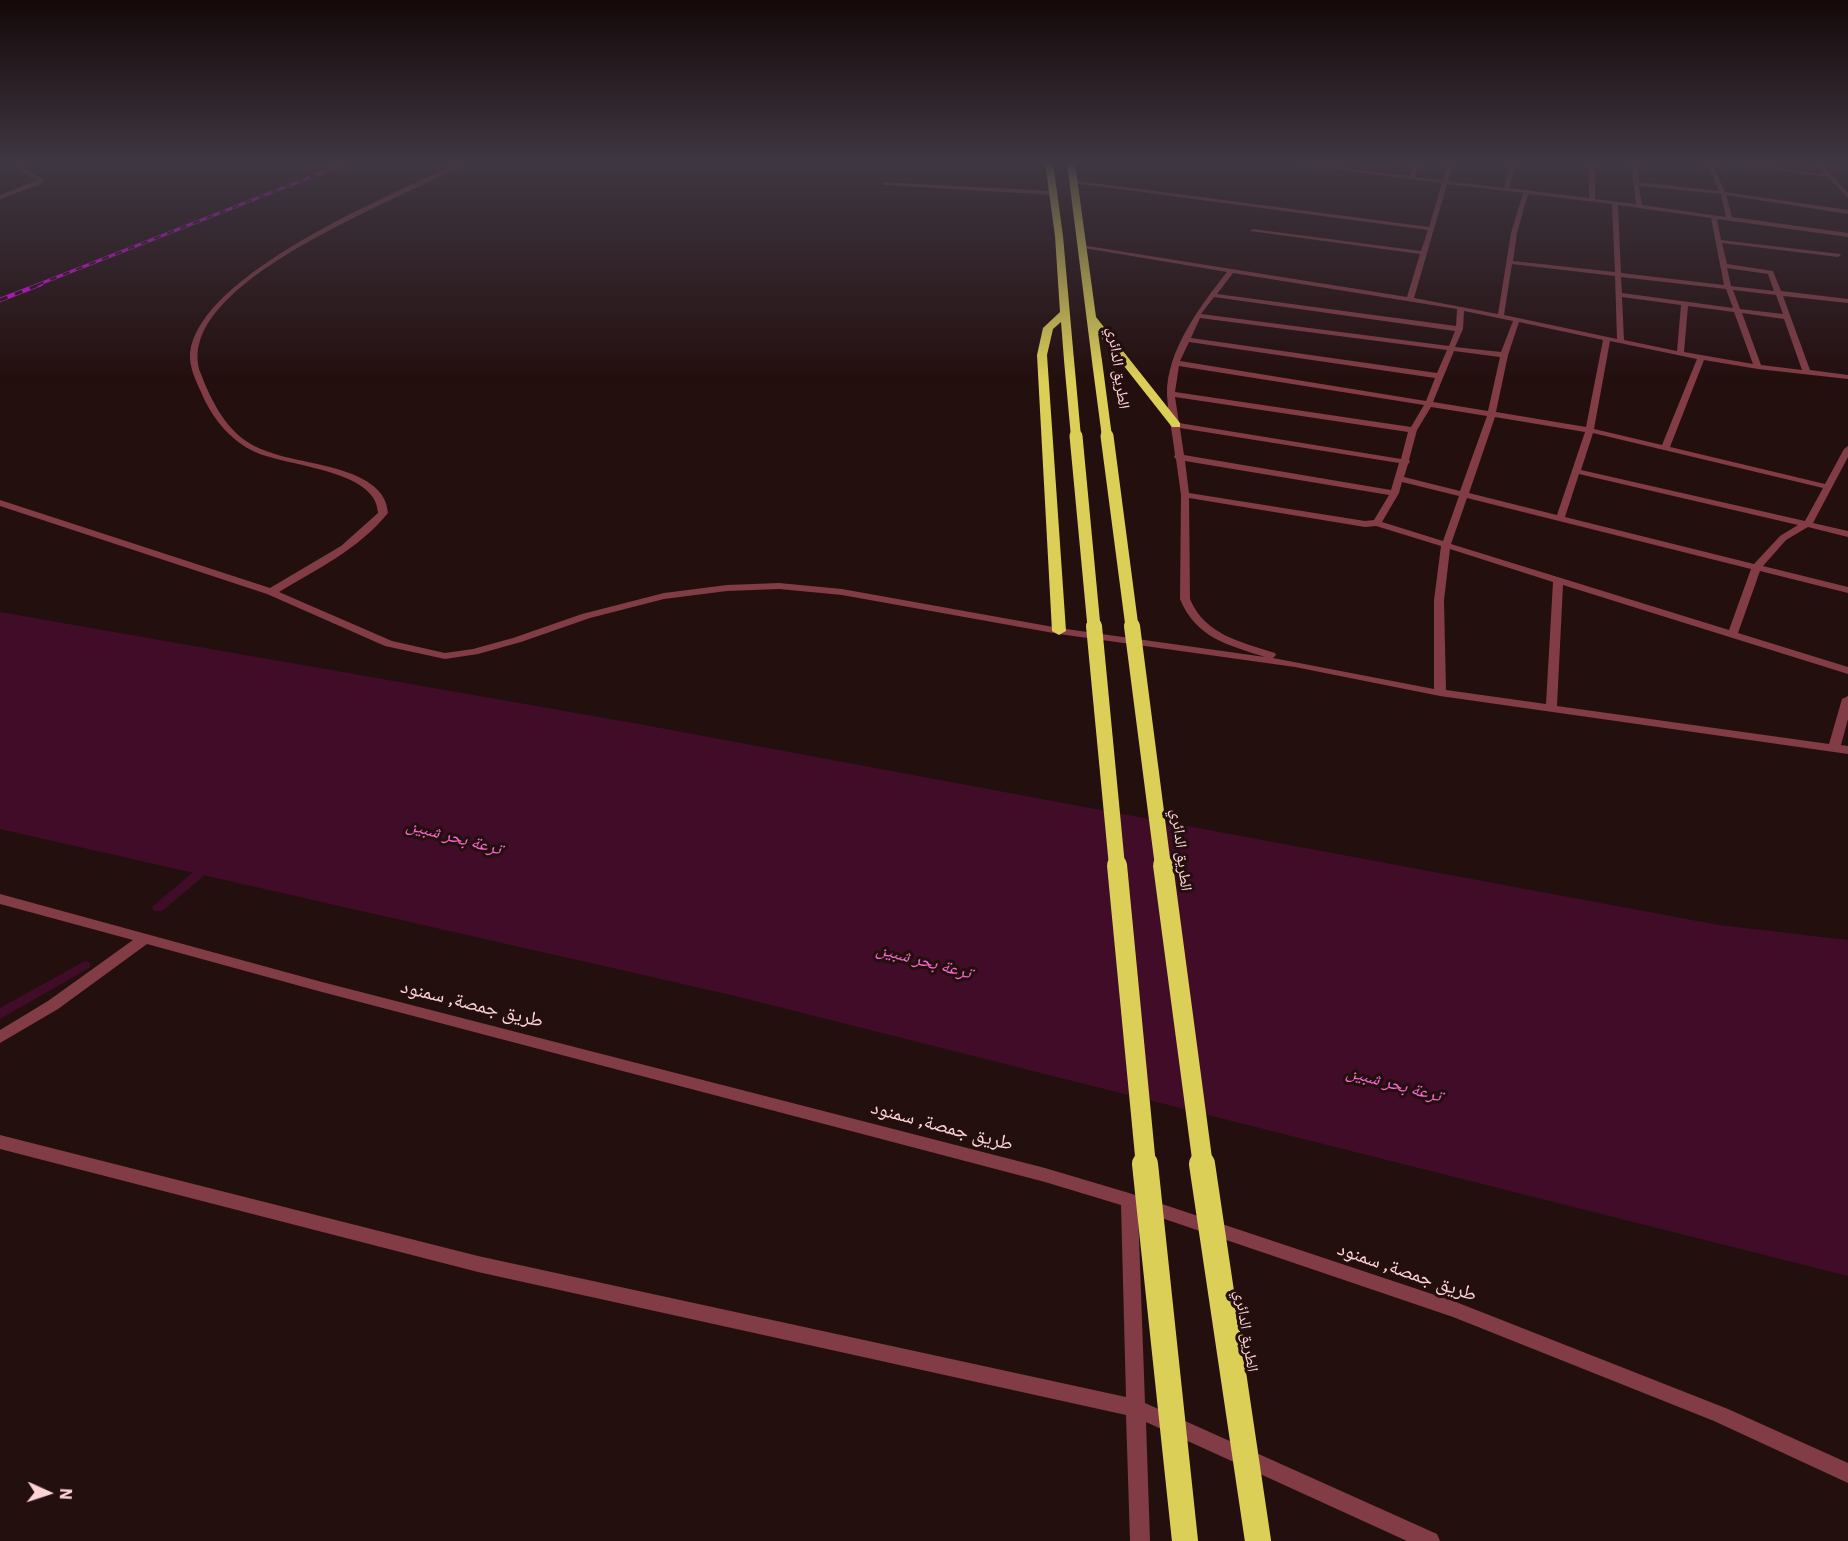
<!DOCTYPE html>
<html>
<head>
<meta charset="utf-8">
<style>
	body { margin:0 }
	#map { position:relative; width:1848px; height:1541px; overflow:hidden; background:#240f0f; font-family:"IBM Plex Sans",sans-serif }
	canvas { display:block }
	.north { position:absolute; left:18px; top:1463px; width:60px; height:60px; -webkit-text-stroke:4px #240f0f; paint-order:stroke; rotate:93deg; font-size:16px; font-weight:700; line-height:24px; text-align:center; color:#fed3d6 }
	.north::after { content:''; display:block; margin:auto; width:21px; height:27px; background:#fed3d6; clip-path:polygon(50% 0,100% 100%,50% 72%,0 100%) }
</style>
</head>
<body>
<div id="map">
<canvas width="1848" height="1541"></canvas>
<div class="north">N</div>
</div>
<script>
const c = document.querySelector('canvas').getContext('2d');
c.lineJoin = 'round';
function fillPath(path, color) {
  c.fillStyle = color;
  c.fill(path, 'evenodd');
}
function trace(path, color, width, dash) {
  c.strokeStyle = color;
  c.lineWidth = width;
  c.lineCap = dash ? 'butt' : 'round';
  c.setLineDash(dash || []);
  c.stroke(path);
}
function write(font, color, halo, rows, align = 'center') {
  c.font = font + ' "IBM Plex Sans","Noto Naskh Arabic",sans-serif';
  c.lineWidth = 6;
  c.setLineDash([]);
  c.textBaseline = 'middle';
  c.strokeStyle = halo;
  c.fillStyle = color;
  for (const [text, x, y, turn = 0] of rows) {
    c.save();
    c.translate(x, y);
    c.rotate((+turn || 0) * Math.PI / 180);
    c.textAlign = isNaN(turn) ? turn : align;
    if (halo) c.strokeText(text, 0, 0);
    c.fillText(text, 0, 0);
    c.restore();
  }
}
fillPath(new Path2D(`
	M0,612L639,724L1719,925L1848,940V1276L727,994L0,829Z`), '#400c28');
fillPath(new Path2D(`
	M208,862L212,863L214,866L212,869L162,911H154L152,908L154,905L204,863Z
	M85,961L89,962L91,965L89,968L0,1019V1008Z`), '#400c28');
fillPath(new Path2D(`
	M882,182L1053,191L1056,193L1053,195L884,185Z`), '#813c45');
fillPath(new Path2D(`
	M15,163H20L26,170L44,180L41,184L0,199V195L38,180L19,170Z
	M458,163H465C408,198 168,282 201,374C210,398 224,426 246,441C255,447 265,451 275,454C307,465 386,468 388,513C359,549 317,569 279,592L392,641L445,653L473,649L513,638L582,614L664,593L727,585L779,583L842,589L1059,628L1265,657C1228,645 1196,638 1180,599L1181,495L1176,459L1174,457L1175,455C1173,436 1168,415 1167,395C1166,351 1201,305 1227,272L1078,247L1081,245L1407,297L1420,254L1250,231L1253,229L1421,251L1428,230L1073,183L1071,180L1429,227L1442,183L1286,163H1304L1410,176L1414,163H1420L1415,177L1443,180L1448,163H1454L1448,181L1504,188L1510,163H1516L1509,188L1589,198V163H1595V199L1636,204L1631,163H1637L1639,182L1719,191L1707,163H1712L1725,192L1848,210V214L1726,195L1732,217L1848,233V237L1717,219L1721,240L1840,254L1841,255L1838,257L1722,243L1727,264L1773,271L1781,291L1848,299V303L1783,296L1810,370L1848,375V379L1758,369L1704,360L1670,447L1825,484L1844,449L1848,446V457L1813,523L1848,531V537L1808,527L1786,540L1763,566L1848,587V593L1760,571L1738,633L1848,667V674L1563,585L1557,706L1829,744L1842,699L1848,696V719L1841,745L1848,746V754L1440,696L1295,667L1059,634L842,595L779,589L727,591L664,599L590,618L521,642L478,654L445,659L385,646L267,594L0,506V500L270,588L341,546L378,513C377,468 282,467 251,450C228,438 211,416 201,392C196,381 189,367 190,353C200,273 391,195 458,163ZM1447,184L1523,193L1511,233L1498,314L1414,298ZM1639,186L1721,194L1726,217L1642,205ZM1528,194L1612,204L1615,272L1513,261L1517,233ZM1618,205L1711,218L1724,285L1621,273ZM1512,264L1615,276L1617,339L1504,315ZM1727,268L1768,274L1774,291L1731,286ZM1233,273L1457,309L1456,326L1217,294ZM1621,277L1726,289L1733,308L1622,293ZM1733,290L1776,295L1783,314L1740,309ZM1214,297L1455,331L1449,346L1201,314ZM1622,297L1681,305L1677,351L1624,340ZM1688,306L1734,312L1753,364L1684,352ZM1464,311L1513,321L1501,352L1455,347L1463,329ZM1742,313L1784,319L1802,370L1761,365ZM1200,318L1447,350L1437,373L1191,338ZM1519,322L1603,340L1586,427L1496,412L1508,355ZM1610,341L1697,359L1662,445L1594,429ZM1189,342L1435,378L1426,401L1180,361ZM1454,351L1500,357L1488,411L1433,402ZM1179,366L1424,405L1411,427L1175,392ZM1175,397L1408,432L1401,459L1179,423ZM1431,407L1487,416L1460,491L1404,477L1408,464L1410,462L1409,460L1417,430ZM1495,417L1585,432L1557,515L1469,493ZM1180,428L1399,463L1391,490L1184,455ZM1593,433L1823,488L1805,521L1581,470ZM1185,461L1389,495L1374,520L1365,521L1189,493ZM1579,474L1798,525L1780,536L1754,564L1565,517ZM1402,482L1459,496L1443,541L1382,522L1399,493ZM1189,498L1365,527L1376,526L1441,546L1434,600V689L1273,658L1276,655L1275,653C1241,642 1205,635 1190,599ZM1467,498L1751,569L1729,630L1451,544ZM1450,549L1553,582L1546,704L1446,690L1444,600Z
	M1720,163H1739L1832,175L1829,177Z
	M0,894L322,982L1045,1168L1129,1193L1456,1302L1728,1409L1848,1463V1483L1714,1421L1453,1317L1138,1210L1145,1403L1437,1534L1440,1541H1407L1146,1422L1150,1541H1130L1126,1415L478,1272L0,1149V1135L478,1256L1126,1397L1121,1205L1045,1182L322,992L147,944L58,1009L0,1043V1030L48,1001L133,940L0,904Z`), '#813c45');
fillPath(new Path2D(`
	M1815,163H1820L1848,193V198Z`), '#813c45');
fillPath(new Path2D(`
	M1045,163H1053L1063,236L1074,360L1069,363L1064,360L1061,322L1053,329L1047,355L1066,631L1059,635L1052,631L1037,355L1043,328L1060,312L1055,236Z
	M1067,163H1075L1096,317L1180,423V427H1172L1098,333L1102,361L1097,364L1092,361Z`), '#dccf58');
const railFar1 = new Path2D(`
	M37,285L346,163`);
const rail = new Path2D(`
	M0,300L41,284`);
trace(railFar1, '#e408f5', 3);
trace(rail, '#e408f5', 4.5);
trace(railFar1, '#240f0f', 2, [7]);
trace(rail, '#240f0f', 3, [8]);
trace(new Path2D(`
	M1069,360L1076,437
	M1097,361L1107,437`), '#dccf58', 10);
trace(new Path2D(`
	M1076,436L1094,627
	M1107,436L1132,627`), '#dccf58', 13);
trace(new Path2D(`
	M1094,626L1117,866
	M1132,626L1163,866`), '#dccf58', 16);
trace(new Path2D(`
	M1117,865L1146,1166
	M1163,865L1203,1166`), '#dccf58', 20);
trace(new Path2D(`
	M1145,1164L1185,1541
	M1202,1164L1258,1541`), '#dccf58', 26);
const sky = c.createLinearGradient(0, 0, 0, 379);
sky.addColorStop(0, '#140808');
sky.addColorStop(0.43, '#3f3742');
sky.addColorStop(1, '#3f374200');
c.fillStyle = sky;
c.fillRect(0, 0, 1848, 379);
write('16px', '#fed3d6', '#240f0f', [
	["الطريق الدائري",1118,368,82],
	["الطريق الدائري",1181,850,83],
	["الطريق الدائري",1246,1331,81]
]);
write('italic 18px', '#fa65ce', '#240f0f', [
	["ترعة بحر شبين",454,837,15],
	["ترعة بحر شبين",924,961,15],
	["ترعة بحر شبين",1394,1084,15]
]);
write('20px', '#fed3d6', '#240f0f', [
	["طريق جمصة, سمنود",472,1004,14],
	["طريق جمصة, سمنود",942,1126,15],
	["طريق جمصة, سمنود",1407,1272,19]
]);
</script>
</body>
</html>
